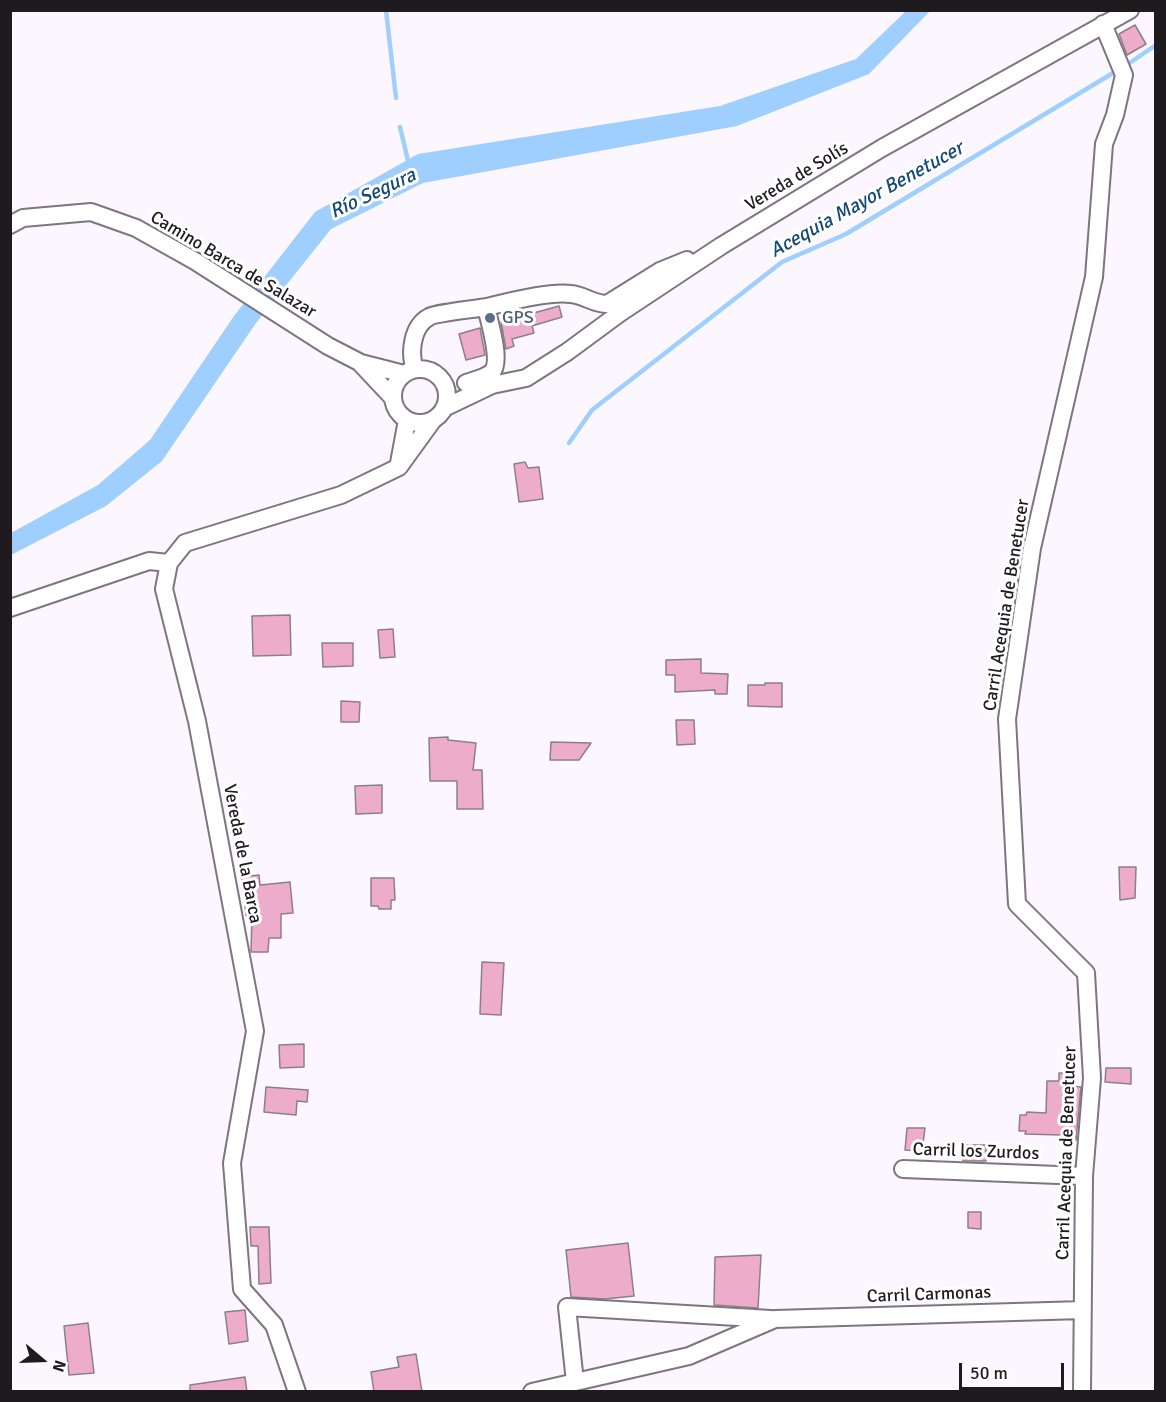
<!DOCTYPE html>
<html>
<head>
<meta charset="utf-8">
<style>
	body { margin:0 }
	#map { position:relative; width:1166px; height:1402px; overflow:hidden; background:#fcf6fe; font-family:Signika,sans-serif }
	canvas { display:block }
	.frame { position:absolute; inset:0; border:12px solid #1e1a1e; pointer-events:none }
	.north { position:absolute; left:12px; top:1330px; width:60px; height:60px; -webkit-text-stroke:4px #fff; paint-order:stroke; rotate:109deg; font-size:16px; font-weight:700; line-height:24px; text-align:center; color:#1e1a1e }
	.north::after { content:''; display:block; margin:auto; width:21px; height:27px; background:#1e1a1e; clip-path:polygon(50% 0,100% 100%,50% 72%,0 100%) }
	.scale { position:absolute; left:959px; top:1363px; width:105px; height:27px; box-sizing:border-box; border:3px solid #1e1a1e; border-top:0; padding-left:8px; font-size:18px; line-height:21px; white-space:nowrap; color:#1e1a1e; -webkit-text-stroke:4px #fff; paint-order:stroke }
</style>
</head>
<body>
<div id="map">
<canvas width="1166" height="1402"></canvas>
<div class="frame"></div>
<div class="north">N</div>
<div class="scale">50 m</div>
</div>
<script>
const c = document.querySelector('canvas').getContext('2d');
c.lineJoin = 'round';
function fillPath(path, color) {
  c.fillStyle = color;
  c.fill(path, 'evenodd');
}
function trace(path, color, width, dash) {
  c.strokeStyle = color;
  c.lineWidth = width;
  c.lineCap = dash ? 'butt' : 'round';
  c.setLineDash(dash || []);
  c.stroke(path);
}
function write(font, color, halo, rows, align = 'center') {
  c.font = font + ' Signika,sans-serif';
  c.lineWidth = 6;
  c.setLineDash([]);
  c.textBaseline = 'middle';
  c.strokeStyle = halo;
  c.fillStyle = color;
  for (const [text, x, y, turn = 0] of rows) {
    c.save();
    c.translate(x, y);
    c.rotate((+turn || 0) * Math.PI / 180);
    c.textAlign = isNaN(turn) ? turn : align;
    if (halo) c.strokeText(text, 0, 0);
    c.fillText(text, 0, 0);
    c.restore();
  }
}
fillPath(new Path2D(`
	M906,11H930L869,74L737,126L423,183L331,229L256,323L162,461L106,506L11,555V533L98,485L150,440L234,316L315,212L418,154L720,106L856,59Z`), '#9ecffe');
trace(new Path2D(`
	M386,10L396,98
	M1128,64L1156,45
	M400,127L409,165
	M569,443L592,410L782,262L846,234L1113,73`), '#9ecffe', 4.5);
const building = new Path2D(`
	M1135,25L1146,44L1127,55L1119,34Z
	M559,306L562,317L532,326L534,333L512,339L514,346L506,349L501,322Z
	M480,328L485,355L466,360L459,334Z
	M525,462L528,468L539,467L543,499L519,502L514,464Z
	M290,615L291,655L253,656L252,616Z
	M393,629L395,657L380,658L378,630Z
	M322,643H353V666L323,667Z
	M701,659V673L728,674L727,694H715V690L675,692V675H666V660Z
	M765,683H782V707L748,706V685H765Z
	M341,701L360,702L359,722H341Z
	M676,720H694L695,744L677,745Z
	M448,737V740L476,743L473,770H482L483,809H457V781H430L429,738Z
	M551,742L591,743L579,760H550Z
	M382,785V813L356,814L355,786Z
	M1119,867H1136L1135,898L1120,900Z
	M259,875L260,885L290,882L293,913L281,914V938H269L268,952H251L252,914L246,915L242,877Z
	M371,878H394L395,900H391V909H379L378,906H371Z
	M482,962L504,963L501,1015L480,1014Z
	M304,1044V1067L280,1068L279,1045Z
	M1106,1068H1131V1084L1105,1082Z
	M1059,1073H1071L1072,1086L1081,1087L1076,1140L1062,1137V1135L1025,1134L1026,1131H1019L1020,1115H1026L1027,1112L1046,1113L1047,1081H1059Z
	M266,1087L308,1090L307,1102L297,1101L296,1115L264,1112Z
	M907,1128H925L922,1151L905,1150Z
	M963,1145H986V1161H963Z
	M968,1212H981V1229L968,1228Z
	M250,1227H269L271,1283L259,1284L258,1246H251Z
	M628,1243L634,1296L605,1299L571,1297L566,1250Z
	M761,1255L758,1308L714,1305L715,1257Z
	M245,1310L248,1341L229,1344L225,1312Z
	M88,1323L94,1373L69,1375L64,1326Z
	M416,1354L422,1392H374L371,1372L399,1367L397,1357Z
	M245,1377L247,1392H190V1385Z`);
fillPath(building, '#edadca');
trace(building, '#8e7f85', 1.5);
const minor = new Path2D(`
	M10,225L23,218L91,212L136,228L195,261L328,346L361,363L404,374
	M361,364L393,398
	M393 396a27 27 0 1 1 54 0a27 27 0 1 1-54 0Z
	M415,369C409,353 412,326 429,317C435,313 476,309 486,307
	M466,383C474,380 485,378 492,372C502,361 489,321 486,307C508,302 549,291 571,294C584,295 593,304 607,304L660,271L687,260
	M446,407L492,385L526,378L567,352L620,313L721,246L882,148L1130,10
	M399,463L407,420
	M10,608L149,561L169,563
	M903,1169L1084,1176
	M575,1382L567,1307L771,1319
	M297,1392L274,1325L242,1289L232,1163L255,1031L197,721L164,589L169,563L185,543L341,495L399,467L433,420
	M532,1392L689,1356L775,1319L1083,1310
	M1082,1392L1084,1176L1092,1078L1086,973L1017,904L1007,719L1032,548L1094,277L1104,144L1115,115L1124,75L1103,24`);
trace(minor, '#7e7580', 20);
trace(minor, '#fff', 16);
for (const [x, y, r, color] of [
	[490,318,6,"#5c6f8a"]
]) {
  const dot = new Path2D();
  dot.arc(x, y, r, 0, 2 * Math.PI);
  c.fillStyle = color;
  c.fill(dot);
  trace(dot, '#fff', 2);
}
write('18px', '#1e1a1e', '#fff', [
	["Vereda de Solís",797,177,-31],
	["Camino Barca de Salazar",233,265,31],
	["Carril Acequia de Benetucer",1007,605,-81],
	["Vereda de la Barca",242,854,79],
	["Carril los Zurdos",976,1152,2],
	["Carril Acequia de Benetucer",1067,1153,-88],
	["Carril Carmonas",929,1295,-2]
]);
write('18px', '#4e5e75', '#fff', [
	["GPS",502,318]
], 'left');
write('italic 20px', '#154975', '#fff', [
	["Río Segura",373,194,-25],
	["Acequia Mayor Benetucer",867,200,-29]
]);
</script>
</body>
</html>
